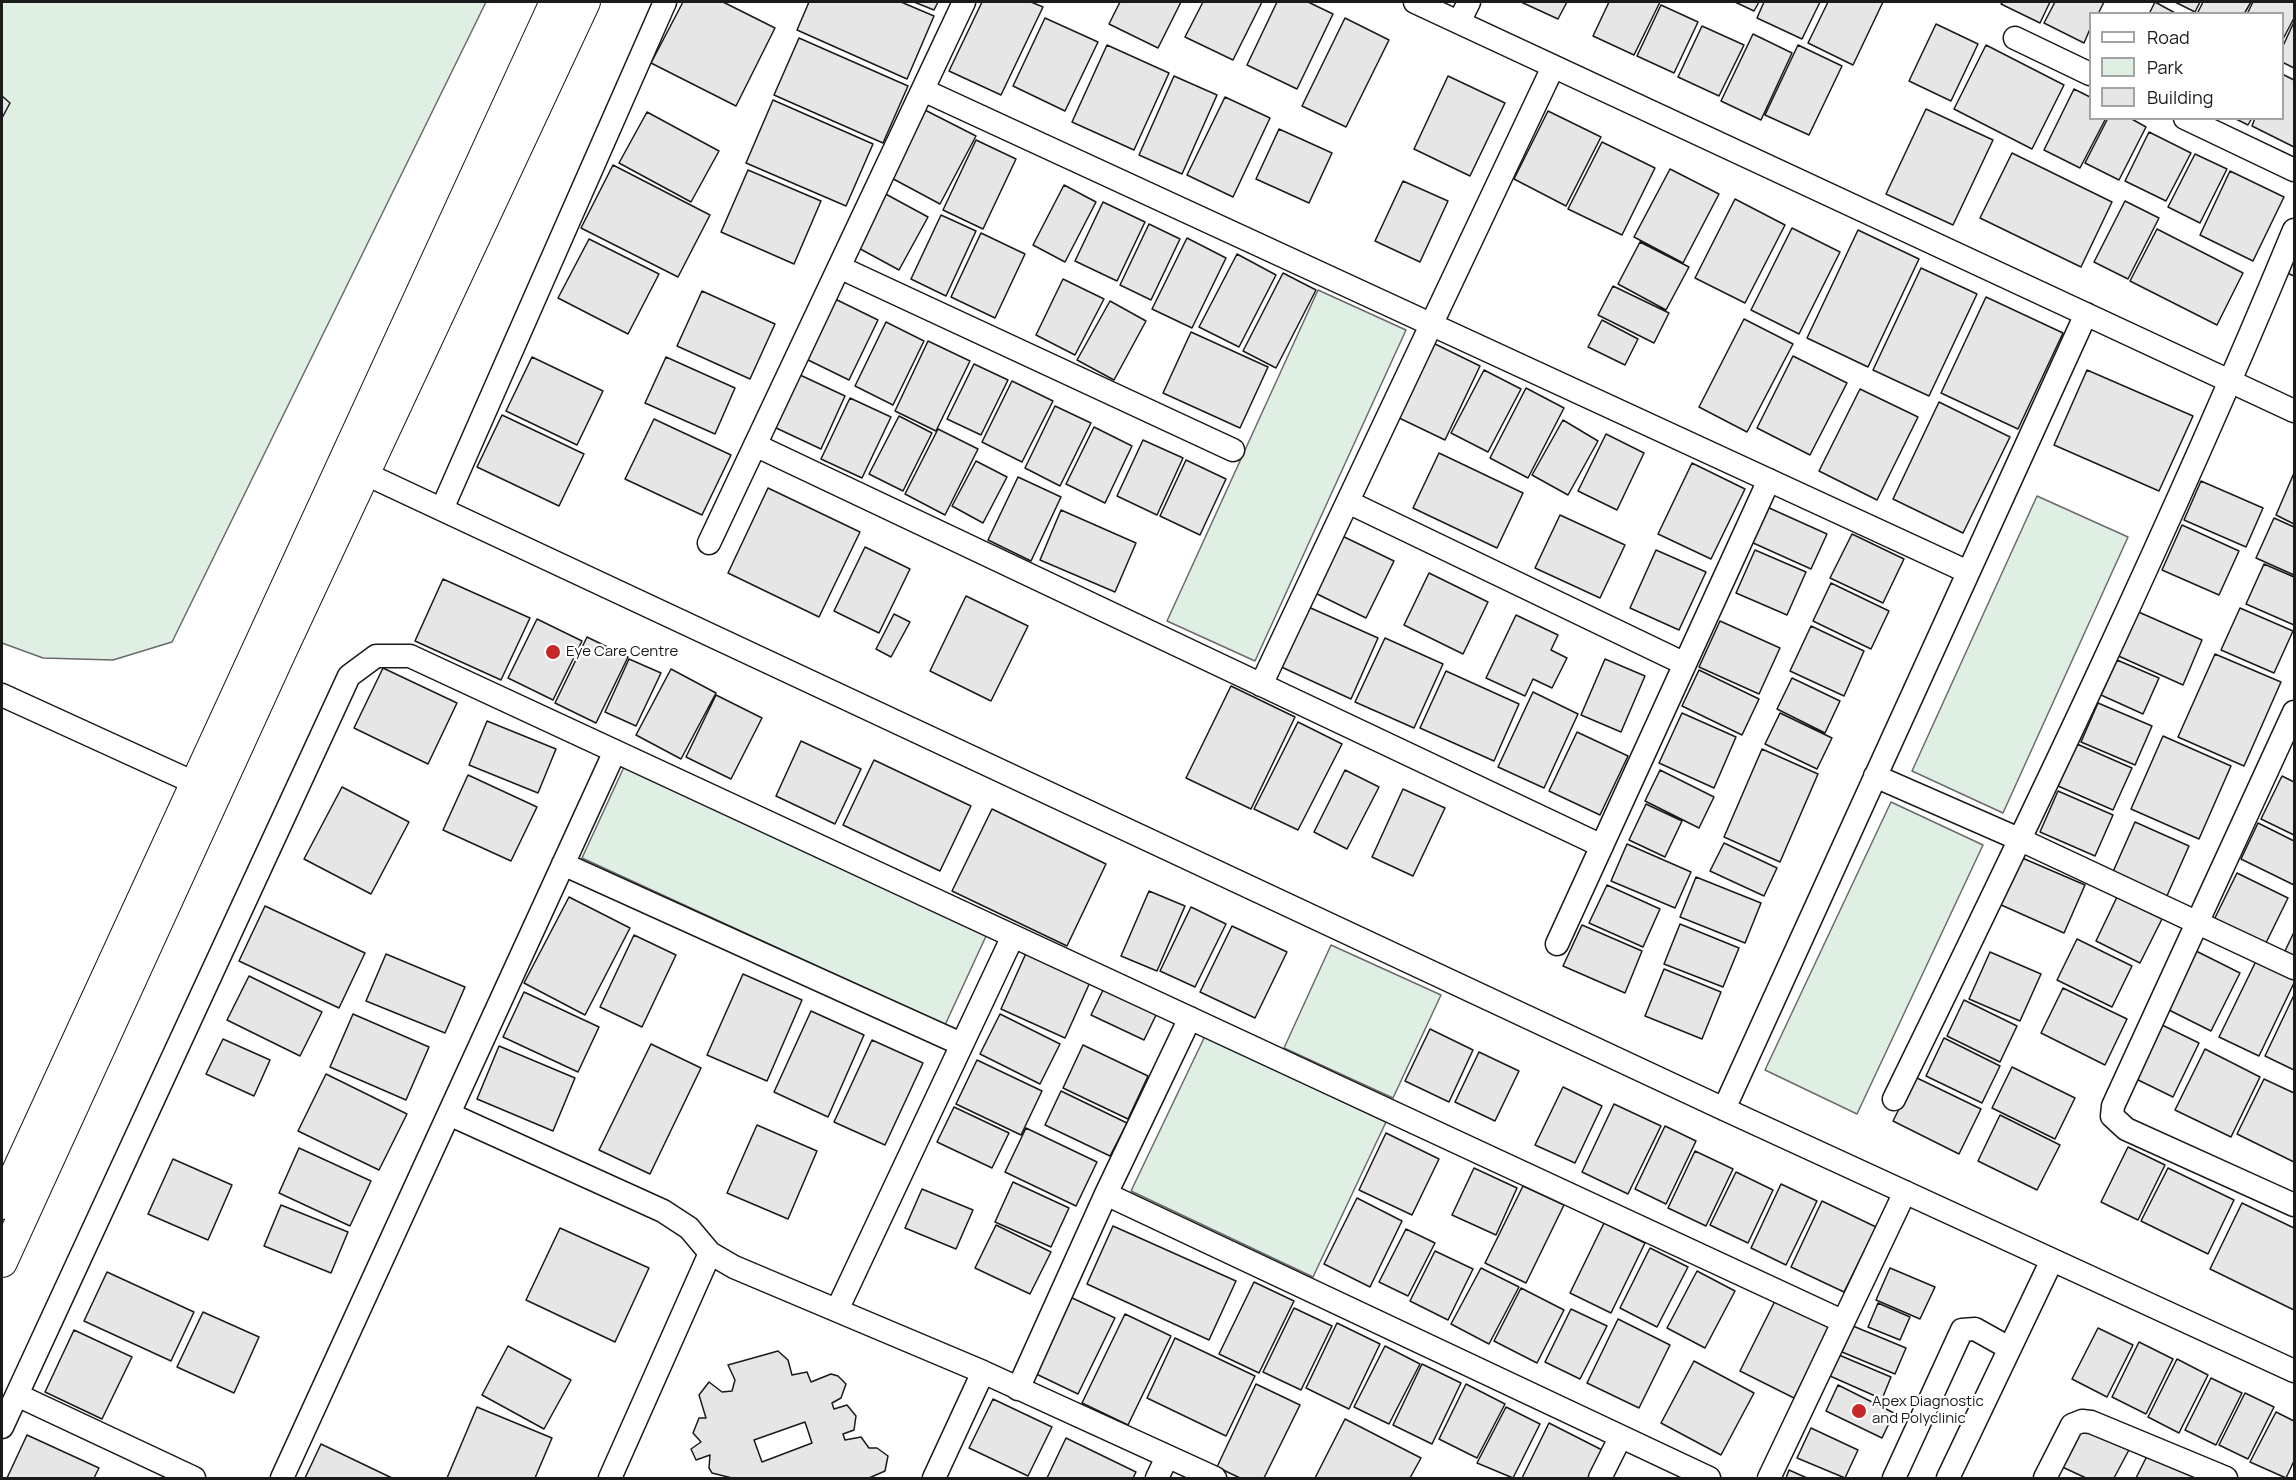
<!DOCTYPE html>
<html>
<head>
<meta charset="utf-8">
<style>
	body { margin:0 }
	#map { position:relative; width:2296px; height:1480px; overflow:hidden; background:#fff; font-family:Manrope,sans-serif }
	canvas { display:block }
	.frame { position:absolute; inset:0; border:3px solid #1a1a1a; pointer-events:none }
	.legend { position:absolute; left:2089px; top:12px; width:195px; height:108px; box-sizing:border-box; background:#fff; border:2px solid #a3a3a3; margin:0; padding:8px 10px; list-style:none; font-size:18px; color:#1a1a1a }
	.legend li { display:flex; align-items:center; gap:12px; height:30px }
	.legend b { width:30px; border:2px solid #a3a3a3 }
</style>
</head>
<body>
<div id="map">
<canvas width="2296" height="1480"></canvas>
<div class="frame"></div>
<ul class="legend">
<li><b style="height:8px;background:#fff"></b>Road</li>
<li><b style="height:16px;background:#e0efe3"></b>Park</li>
<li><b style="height:16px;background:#e6e6e6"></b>Building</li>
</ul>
</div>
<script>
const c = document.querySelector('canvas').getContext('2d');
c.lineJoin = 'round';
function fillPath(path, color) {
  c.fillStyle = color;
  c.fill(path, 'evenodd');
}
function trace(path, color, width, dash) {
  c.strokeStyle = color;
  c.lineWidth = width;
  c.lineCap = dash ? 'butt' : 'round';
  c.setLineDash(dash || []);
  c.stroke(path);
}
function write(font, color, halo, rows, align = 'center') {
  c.font = font + ' Manrope,sans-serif';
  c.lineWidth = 4.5;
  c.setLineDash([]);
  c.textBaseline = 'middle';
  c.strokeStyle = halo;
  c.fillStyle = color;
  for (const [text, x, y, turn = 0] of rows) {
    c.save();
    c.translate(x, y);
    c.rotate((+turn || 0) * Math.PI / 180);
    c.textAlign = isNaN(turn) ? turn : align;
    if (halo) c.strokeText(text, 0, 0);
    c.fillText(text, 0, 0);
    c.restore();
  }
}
const green = new Path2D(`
	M2,2H486L172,642L113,660L43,658L2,643Z
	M1318,290L1406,330L1255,661L1167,621Z
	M2037,496L2128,537L2003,813L1912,771Z
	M624,767L987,934L945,1025L582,858Z
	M1891,802L1983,845L1857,1114L1765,1070Z
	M1331,945L1441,995L1393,1098L1284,1048Z
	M1205,1036L1386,1122L1313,1277L1131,1191Z`);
fillPath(green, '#e0efe3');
trace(green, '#6a6a6a', 1.5);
const building = new Path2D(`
	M683,2H723L775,28L736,106L651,63Z
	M809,2H901L934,16L907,79L797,30Z
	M914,2H938L934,10Z
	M982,2H1031L1043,7L1001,95L949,71Z
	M1120,2H1181L1158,48L1109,24Z
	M1203,2H1262L1233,60L1185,37Z
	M1277,2H1308L1333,14L1297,89L1247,65Z
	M1521,2H1567L1558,19Z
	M1609,2H1660L1634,55L1593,36Z
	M1735,2H1759L1754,11Z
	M1764,2H1820L1802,39L1757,18Z
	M1828,2H1883L1853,65L1808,43Z
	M2003,2H2050L2040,23L2001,4Z
	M2055,2H2104L2098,14H2090V29L2084,43L2044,23Z
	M2155,2L2177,14H2149Z
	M2175,2H2200L2195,12Z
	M2203,2H2251L2244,14H2197Z
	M2253,2H2294V18L2282,41V14H2247Z
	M1661,5L1698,22L1674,73L1637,56Z
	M1045,18L1098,42L1065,111L1013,86Z
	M1345,18L1389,40L1346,127L1302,106Z
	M2294,22V68L2282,62V48Z
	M1936,24L1978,44L1951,101L1909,81Z
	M1702,26L1744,45L1719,96L1678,77Z
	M1753,34L1792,53L1761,120L1721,101Z
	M799,38L908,86L883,143L774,95Z
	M1107,45L1169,73L1134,150L1072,122Z
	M1798,45L1842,66L1809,135L1765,115Z
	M1986,45L2064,85L2032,149L1954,109Z
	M2282,74L2294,80V147L2252,126L2255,118H2282Z
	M1174,76L1217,95L1182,174L1139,155Z
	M1448,76L1505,103L1470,176L1414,149Z
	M2074,89L2090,97V118H2106L2080,168L2044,150Z
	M2,96L10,103L2,118Z
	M1225,97L1270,118L1233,197L1187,175Z
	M773,100L873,144L846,206L746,163Z
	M921,108L976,136L940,204L886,175Z
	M1926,109L1993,140L1953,225L1886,194Z
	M1548,111L1601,137L1566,206L1514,179Z
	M647,112L719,151L691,202L619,163Z
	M2108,118H2130L2146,127L2119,180L2085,163Z
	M2234,118H2252L2248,125Z
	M1279,129L1332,153L1309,203L1256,179Z
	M2149,132L2191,153L2166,201L2125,181Z
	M976,140L1016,159L983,229L943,210Z
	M1602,142L1655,168L1622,235L1568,209Z
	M2012,153L2112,202L2081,267L1980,218Z
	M2195,154L2227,169L2200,223L2168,207Z
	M613,165L710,215L678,277L581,228Z
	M1670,169L1719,194L1683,263L1634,237Z
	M748,170L821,201L794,264L721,232Z
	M2230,171L2284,197L2253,261L2200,235Z
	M1403,181L1448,201L1420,262L1375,241Z
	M1064,185L1096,202L1065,262L1033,245Z
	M882,192L928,217L899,270L853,245Z
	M1735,199L1785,225L1745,303L1695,278Z
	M2125,201L2159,218L2128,279L2094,262Z
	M1103,202L1145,222L1117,281L1075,261Z
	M941,215L976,231L946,296L911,279Z
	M1149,224L1180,239L1151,300L1120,285Z
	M1792,228L1840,252L1799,334L1751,310Z
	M2157,229L2243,273L2217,325L2130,281Z
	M1858,230L1919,259L1868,367L1807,338Z
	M981,233L1025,254L995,318L951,297Z
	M2294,237V276L2280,270Z
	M1187,238L1226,258L1192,328L1152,309Z
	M589,239L659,274L628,334L558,298Z
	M1640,242L1689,267L1666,310L1618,284Z
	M1237,254L1276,275L1239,347L1199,327Z
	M1921,268L1977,294L1929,396L1873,370Z
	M1283,273L1316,290L1276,368L1243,351Z
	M1063,279L1104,299L1075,355L1036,335Z
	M1613,286L1669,313L1654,343L1598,315Z
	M702,291L775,324L750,379L677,346Z
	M831,297L878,320L849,380L802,357Z
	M1986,297L2063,333L2018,429L1941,393Z
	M1110,301L1146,321L1114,380L1077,360Z
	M1744,319L1793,344L1747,432L1699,407Z
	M1602,320L1638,339L1625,365L1588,347Z
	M886,322L924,341L893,405L855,386Z
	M1191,332L1268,367L1240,428L1163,393Z
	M928,341L970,361L936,431L895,411Z
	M1431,342L1480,366L1445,440L1395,416Z
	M1793,356L1847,383L1810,455L1757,428Z
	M532,357L603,391L577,445L506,411Z
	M666,357L735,388L715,434L645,403Z
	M974,364L1008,380L981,435L947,419Z
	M1484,370L1521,389L1488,452L1451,433Z
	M2087,370L2193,416L2159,491L2054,445Z
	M798,374L845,396L821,449L774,427Z
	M1012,381L1053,401L1022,462L982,442Z
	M1526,388L1564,408L1528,478L1490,458Z
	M1860,389L1918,417L1877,500L1819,471Z
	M850,398L891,417L862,478L821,459Z
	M1939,402L2010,437L1963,533L1893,499Z
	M1055,406L1091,423L1060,486L1025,468Z
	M502,415L584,454L559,506L477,467Z
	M899,416L932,433L903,491L869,474Z
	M654,419L731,455L702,515L625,479Z
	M1563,420L1598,441L1568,495L1532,475Z
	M1094,427L1132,446L1105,503L1066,484Z
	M938,429L978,449L945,515L905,494Z
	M1606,434L1644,453L1617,510L1578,491Z
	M1143,440L1183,458L1157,515L1117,496Z
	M1439,453L1523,493L1497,548L1413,508Z
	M1186,460L1226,479L1200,535L1160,516Z
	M976,461L1007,477L983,523L952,506Z
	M1692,463L1745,489L1711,559L1658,534Z
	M2294,473V524L2276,515Z
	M1018,477L1061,497L1031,561L988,540Z
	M2201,481L2263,508L2246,547L2184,520Z
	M768,488L860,532L819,617L728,573Z
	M1767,507L1827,534L1811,569L1751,542Z
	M1061,510L1136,543L1115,592L1040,560Z
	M1560,515L1625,545L1600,598L1535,568Z
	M2274,518L2294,527V575L2256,558Z
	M2182,525L2239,551L2219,595L2162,570Z
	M1336,533L1394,561L1366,618L1309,590Z
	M1852,534L1904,559L1883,603L1830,578Z
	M865,547L910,569L879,633L834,611Z
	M1656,550L1706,572L1679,630L1630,608Z
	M1755,550L1806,572L1787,615L1736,593Z
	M2264,564L2294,577V625L2246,604Z
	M1429,573L1488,602L1463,654L1404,625Z
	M443,579L530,618L501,680L415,641Z
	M1831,583L1889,611L1871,649L1813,621Z
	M966,596L1028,626L991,701L930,671Z
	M1304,605L1378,638L1351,699L1277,665Z
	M2240,608L2293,631L2274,673L2221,650Z
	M2134,610L2202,640L2183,685L2114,654Z
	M894,614L910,622L891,657L876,649Z
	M1516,615L1558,635L1551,650L1567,658L1552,688L1533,679L1525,696L1486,678Z
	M537,619L582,641L553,700L508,678Z
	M1720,621L1780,648L1759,694L1699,667Z
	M1811,626L1864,651L1844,696L1790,671Z
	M587,637L628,657L596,723L555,703Z
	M1385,638L1443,664L1414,728L1355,702Z
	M2215,654L2281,682L2244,766L2178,737Z
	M629,659L661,673L636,726L605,712Z
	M1605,659L1645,676L1621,732L1581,715Z
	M2117,660L2159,678L2143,714L2101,695Z
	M383,668L457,703L428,764L354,728Z
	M671,669L716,693L681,759L636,735Z
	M1699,670L1759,699L1742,735L1682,706Z
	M1446,671L1519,704L1494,761L1420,728Z
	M1792,678L1840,701L1825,733L1777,709Z
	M1231,686L1295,717L1251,809L1186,778Z
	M1533,692L1578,714L1544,788L1498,767Z
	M716,695L762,718L731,779L686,757Z
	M2098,703L2152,726L2135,765L2081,742Z
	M1682,713L1736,737L1714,788L1659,763Z
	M1780,713L1832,738L1817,769L1765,744Z
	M487,721L556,749L538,793L469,765Z
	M1298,722L1342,744L1298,830L1254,809Z
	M1577,732L1628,756L1600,815L1549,791Z
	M2163,736L2231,766L2199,839L2131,809Z
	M801,741L861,769L835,824L776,796Z
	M2077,744L2132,768L2113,810L2058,786Z
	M1762,749L1818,774L1780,862L1724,837Z
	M874,760L971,806L940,871L843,825Z
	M1345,770L1379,787L1347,849L1314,832Z
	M1660,770L1714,797L1699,828L1645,801Z
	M468,775L537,807L511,861L443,830Z
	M2282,776L2294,782V835L2261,819Z
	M342,787L409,822L371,894L304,859Z
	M1403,789L1445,808L1413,876L1372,857Z
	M2058,791L2113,815L2095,856L2040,832Z
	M1646,804L1682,821L1665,857L1629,840Z
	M992,809L1106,864L1067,946L952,891Z
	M2135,822L2189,846L2166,898L2112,874Z
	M2258,823L2294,841V885L2241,859Z
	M1724,843L1777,868L1764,896L1710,871Z
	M1627,844L1691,872L1675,908L1611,881Z
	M2020,857L2085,885L2064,933L1999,904Z
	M2237,873L2288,898L2263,949L2212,924Z
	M1696,877L1761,903L1745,943L1680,917Z
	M1607,885L1660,909L1643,947L1589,923Z
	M1149,891L1185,906L1157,971L1121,956Z
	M569,897L630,928L585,1015L524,983Z
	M2117,897L2162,919L2140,963L2096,941Z
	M265,906L365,953L339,1008L239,961Z
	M1191,907L1226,924L1195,987L1160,971Z
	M1680,924L1739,948L1723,987L1664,964Z
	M1582,925L1642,951L1625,993L1563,966Z
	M1232,926L1287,952L1255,1018L1200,992Z
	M2294,932V956L2285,951Z
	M634,935L676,955L642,1027L600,1007Z
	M2077,939L2132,966L2112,1007L2057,980Z
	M2190,948L2240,973L2211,1031L2161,1006Z
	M1027,951L1091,980L1065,1038L1001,1009Z
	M1990,952L2041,974L2020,1021L1969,999Z
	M386,954L465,987L445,1033L366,1001Z
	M2257,959L2294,977V983L2259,1056L2219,1037Z
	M1664,969L1721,992L1702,1039L1645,1016Z
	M743,974L802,1000L767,1081L707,1055Z
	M249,976L322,1012L300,1056L227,1020Z
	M1105,986L1158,1011L1144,1040L1091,1015Z
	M2063,988L2127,1019L2105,1065L2041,1033Z
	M524,992L599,1027L578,1072L503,1037Z
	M2294,995V1070L2265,1056Z
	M1964,1000L2017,1026L2000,1062L1947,1036Z
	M811,1011L864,1035L828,1117L774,1092Z
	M353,1014L429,1047L406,1100L330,1067Z
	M1000,1014L1060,1044L1040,1084L980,1054Z
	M2158,1023L2199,1043L2173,1097L2132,1077Z
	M1430,1029L1473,1050L1449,1102L1405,1081Z
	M1944,1038L2000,1066L1982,1103L1926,1076Z
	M223,1039L270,1060L254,1096L206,1074Z
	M872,1040L923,1063L885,1145L834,1122Z
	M651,1044L701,1068L650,1174L599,1150Z
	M1083,1045L1148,1076L1128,1119L1063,1088Z
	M499,1046L575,1078L553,1131L477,1099Z
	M2205,1049L2260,1077L2231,1137L2175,1110Z
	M1479,1052L1519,1071L1495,1121L1455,1102Z
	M977,1060L1042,1091L1021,1135L956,1104Z
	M2012,1067L2075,1098L2055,1139L1992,1108Z
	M326,1074L407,1114L379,1170L298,1131Z
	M1915,1077L1981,1109L1959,1154L1893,1121Z
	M2264,1079L2294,1093V1162L2237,1134Z
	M1563,1087L1602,1106L1575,1163L1535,1145Z
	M1061,1091L1127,1123L1110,1156L1045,1125Z
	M1614,1104L1661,1126L1628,1194L1582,1172Z
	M954,1107L1009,1133L992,1168L937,1142Z
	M2000,1115L2060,1145L2037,1190L1978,1161Z
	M757,1125L817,1151L788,1219L727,1193Z
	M1665,1126L1696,1141L1666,1204L1635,1189Z
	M1026,1128L1097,1162L1076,1206L1005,1172Z
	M1386,1133L1439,1159L1412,1215L1359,1190Z
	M2128,1147L2165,1165L2138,1220L2101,1202Z
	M299,1148L371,1181L350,1226L279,1193Z
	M1695,1151L1733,1169L1706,1226L1668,1208Z
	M173,1159L232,1185L208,1240L148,1214Z
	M1474,1168L1517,1188L1496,1235L1452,1215Z
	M2168,1168L2234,1200L2208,1254L2141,1221Z
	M1736,1172L1773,1190L1748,1243L1710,1225Z
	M1013,1182L1069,1208L1051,1247L995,1222Z
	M1781,1184L1817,1201L1786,1265L1751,1248Z
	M1523,1186L1564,1205L1526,1283L1485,1263Z
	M922,1189L973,1210L956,1249L905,1228Z
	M1357,1198L1402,1221L1370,1287L1324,1264Z
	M1822,1201L1876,1227L1844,1292L1791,1267Z
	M2242,1203L2294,1228V1310L2210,1269Z
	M281,1205L348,1232L331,1273L264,1246Z
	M1604,1223L1645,1243L1611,1313L1570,1293Z
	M996,1225L1051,1252L1030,1294L975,1268Z
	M1113,1226L1236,1281L1209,1340L1087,1284Z
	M560,1228L649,1268L615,1342L526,1300Z
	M1406,1229L1435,1243L1408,1296L1379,1282Z
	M1650,1248L1688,1267L1657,1327L1620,1308Z
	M1435,1251L1473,1269L1448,1320L1410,1301Z
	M1481,1268L1519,1287L1489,1344L1451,1324Z
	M1890,1268L1935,1287L1920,1319L1876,1300Z
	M1697,1271L1735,1291L1705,1348L1667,1328Z
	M107,1272L194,1312L171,1361L84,1321Z
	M1254,1282L1294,1301L1259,1373L1219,1354Z
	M1521,1288L1564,1310L1537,1363L1494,1341Z
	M1068,1296L1115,1318L1078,1394L1032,1372Z
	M1777,1297L1831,1325L1794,1398L1740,1371Z
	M1878,1303L1910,1317L1900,1340L1868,1327Z
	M1294,1308L1332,1326L1301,1390L1263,1372Z
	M1571,1309L1607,1326L1580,1379L1545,1362Z
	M203,1312L259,1337L234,1393L177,1367Z
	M1125,1314L1171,1336L1128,1425L1082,1403Z
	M1618,1319L1670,1345L1639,1408L1587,1383Z
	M1337,1323L1380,1344L1349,1409L1306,1388Z
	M1853,1326L1906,1348L1895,1374L1842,1352Z
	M2098,1328L2133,1345L2107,1397L2072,1379Z
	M74,1330L132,1357L102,1419L45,1392Z
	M1175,1338L1255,1376L1226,1436L1147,1398Z
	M2139,1342L2173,1359L2146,1414L2112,1397Z
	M508,1346L571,1380L544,1429L482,1395Z
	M1385,1346L1420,1364L1389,1424L1354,1407Z
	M778,1351L788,1360L792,1375L807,1372L811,1382L831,1374L838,1376L846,1384L841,1398L832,1403L834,1409L847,1405L856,1416L854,1430L843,1434L845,1440L861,1437L869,1448H877L888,1456L885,1471L869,1478H732L712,1473L709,1468L710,1455L696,1460L691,1449L701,1442L693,1433L699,1418H706L699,1395L709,1382L722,1392L732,1391L735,1380L728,1365ZM805,1422L812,1443L762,1462L754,1440Z
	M1839,1355L1891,1377L1882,1399L1830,1376Z
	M2177,1359L2208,1375L2179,1433L2148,1417Z
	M1694,1361L1754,1393L1721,1455L1661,1423Z
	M1422,1364L1461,1383L1432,1444L1393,1425Z
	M2211,1378L2242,1393L2216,1445L2185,1430Z
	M1256,1384L1300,1405L1264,1478H1240L1217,1467Z
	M1466,1384L1505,1404L1477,1458L1439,1439Z
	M1838,1385L1894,1413L1882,1438L1826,1411Z
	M2245,1393L2274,1407L2248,1459L2219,1445Z
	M993,1399L1052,1427L1028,1476L969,1448Z
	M477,1407L552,1438L535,1478H447Z
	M1506,1407L1540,1424L1513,1478L1477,1463Z
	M2276,1412L2294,1421V1461L2286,1478L2250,1462Z
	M1345,1419L1421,1458L1410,1478H1315Z
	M1549,1423L1606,1452L1593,1478H1522Z
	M2079,1423L2130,1448L2114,1478H2086L2058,1465Z
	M1811,1428L1858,1450L1845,1478L1797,1458Z
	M27,1435L99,1468L94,1478H7Z
	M1066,1438L1136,1472L1133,1478H1047Z
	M321,1444L392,1478H305Z
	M2150,1450L2198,1478H2136Z
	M1789,1470L1807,1478H1786Z`);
fillPath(building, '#e6e6e6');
trace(building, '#1a1a1a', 1.5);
const minor = new Path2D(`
	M1415,2L2294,411
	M1459,22L1469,2
	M2015,38L2090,74
	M923,90L1968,572
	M2185,118L2294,170
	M839,267L1233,450
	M755,445L1602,846
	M351,467L1724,1109L2294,1371
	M1348,502L1685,664
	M442,509L665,2
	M709,543L964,2
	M1261,685L1553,67
	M2,695L210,790
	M2294,712L2113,1106L2112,1116L2126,1129L2294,1205
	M1875,776L2021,840L2294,968
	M563,864L961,1044
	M1557,944L1769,480
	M1894,1099C2034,813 2172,525 2294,230
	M1724,1109L2086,314
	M449,1114L663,1211L689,1228L710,1253L734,1267L983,1372L1215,1478
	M1106,1194L1709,1478
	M837,1310L1013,936
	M1018,1389L1106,1194L1190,1018
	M17,1395L194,1478
	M2,1427L349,676L376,656H410L1842,1321
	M282,1478L615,751
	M610,1478L710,1253
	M934,1478L983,1372
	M1157,1478L1167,1457
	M1600,1478L1620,1438
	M1769,1478L1905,1192
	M1894,1478L1962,1330L1975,1329L2009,1348
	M1948,1478L2052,1260
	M2045,1478L2072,1425L2082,1421L2091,1422L2226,1478`);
const major = new Path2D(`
	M2,1204L555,2
	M2,1262L281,652L585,2`);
trace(minor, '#1a1a1a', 25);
trace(major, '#1a1a1a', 32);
trace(minor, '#fff', 22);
trace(major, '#fff', 30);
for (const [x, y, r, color] of [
	[553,652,8,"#c62828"],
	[1859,1411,8,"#c62828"]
]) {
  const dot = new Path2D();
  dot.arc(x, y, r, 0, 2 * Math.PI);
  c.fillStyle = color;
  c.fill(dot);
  trace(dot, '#fff', 2);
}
write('15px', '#1a1a1a', '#fff', [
	["Eye Care Centre",566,652],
	["Apex Diagnostic",1872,1402],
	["and Polyclinic",1872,1419]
], 'left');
</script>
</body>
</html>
